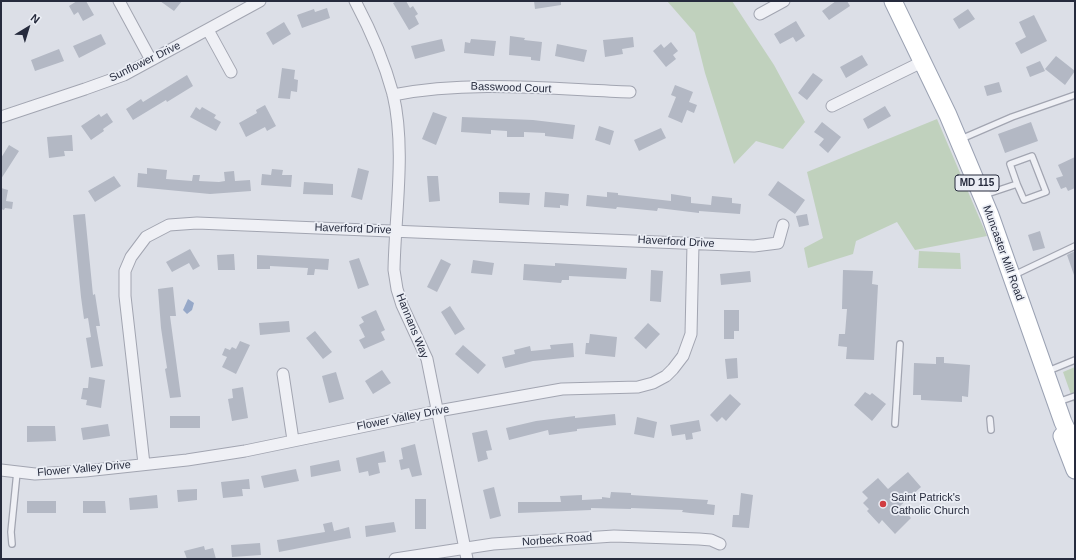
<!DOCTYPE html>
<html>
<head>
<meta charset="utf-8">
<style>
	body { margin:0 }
	#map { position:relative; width:1076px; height:560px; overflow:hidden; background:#dcdfe7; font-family:Arial,sans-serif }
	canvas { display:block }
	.frame { position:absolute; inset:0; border:2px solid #262b3d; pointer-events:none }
	.north { position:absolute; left:8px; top:8px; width:40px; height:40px; -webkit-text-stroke:3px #ebeef5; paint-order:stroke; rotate:38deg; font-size:11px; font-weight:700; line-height:16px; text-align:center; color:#262b3d }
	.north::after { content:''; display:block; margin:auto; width:14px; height:18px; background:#262b3d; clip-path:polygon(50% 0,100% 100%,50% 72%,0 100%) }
</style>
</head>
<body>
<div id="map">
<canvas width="1076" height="560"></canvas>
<div class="frame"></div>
<div class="north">N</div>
</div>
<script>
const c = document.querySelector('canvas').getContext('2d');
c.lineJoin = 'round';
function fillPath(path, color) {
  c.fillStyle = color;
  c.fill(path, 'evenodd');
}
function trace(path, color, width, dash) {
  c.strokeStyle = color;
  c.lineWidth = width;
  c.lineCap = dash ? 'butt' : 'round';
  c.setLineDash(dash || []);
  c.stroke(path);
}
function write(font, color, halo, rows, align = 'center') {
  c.font = font + ' Arial,sans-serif';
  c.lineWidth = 3.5;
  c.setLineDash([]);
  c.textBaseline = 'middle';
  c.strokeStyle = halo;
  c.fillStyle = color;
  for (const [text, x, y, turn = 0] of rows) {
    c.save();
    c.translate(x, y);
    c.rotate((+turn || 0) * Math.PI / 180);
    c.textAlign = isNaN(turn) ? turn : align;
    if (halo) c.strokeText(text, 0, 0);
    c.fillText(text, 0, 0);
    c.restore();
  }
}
fillPath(new Path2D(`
	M667,1H732L774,65L805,122L783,149L756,141L734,164L705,73L695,33Z
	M937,119L987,236L915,250L897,222L856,241L853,254L808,268L804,248L823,238L807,172Z
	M919,251L960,253L961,269L918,268Z
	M1075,367V402L1074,403L1063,372Z`), '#c0d1bd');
fillPath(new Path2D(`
	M188,299L194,303L192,310L187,314L183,310Z`), '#96a8c8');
fillPath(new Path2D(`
	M77,1H86L94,15L83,21L78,12L74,15L69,6Z
	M160,1H182L174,11Z
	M397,1H406L410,8L413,6L418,14L415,16L419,24L409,30L393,3Z
	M534,1H561V5L535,9Z
	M836,1H847L850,6L829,20L822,11Z
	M327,8L330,18L302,28L297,15L314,9L315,12Z
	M968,9L975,19L959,29L953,19Z
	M1034,15L1047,41L1021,54L1015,43L1026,37L1019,22Z
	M796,21L805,36L796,42L793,37L780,44L774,34Z
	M284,22L291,34L273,45L266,33Z
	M101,34L106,44L79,58L73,46Z
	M510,36L525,38L524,40L542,42L540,61L531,60V57L509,55Z
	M633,37L634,47L622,49L623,54L605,57L603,40Z
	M442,39L445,51L415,59L411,46Z
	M471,39L496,41L494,56L464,53L465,42L470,43Z
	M671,42L678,51L673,55L676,59L666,67L653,51L661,44L664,48Z
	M557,44L587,50L584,62L555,56Z
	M59,49L64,61L35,71L31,60Z
	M862,55L868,65L846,78L840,67Z
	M1056,56L1075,71L1065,85L1045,69Z
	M1040,61L1045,71L1030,77L1026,67Z
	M282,68L295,70L294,79L298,80L297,92L291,91L290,99L278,98Z
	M813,73L823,80L807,100L798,93Z
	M187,75L193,86L167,102L166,100L133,120L126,109L141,99L143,102Z
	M999,82L1002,92L987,96L984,86Z
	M675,85L693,92L689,102L697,105L694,113L687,110L682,123L668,117L676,97L671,95Z
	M265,105L276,126L267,131L265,127L246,137L239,123L257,113L256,110Z
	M885,106L891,116L868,129L863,119Z
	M196,107L200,110L202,107L216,115L214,118L221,122L216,131L190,117Z
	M433,112L447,117L436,145L422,139Z
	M107,113L113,122L103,129L104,131L91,140L81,126L99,114L101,117Z
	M462,117L533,120L575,125L573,139L545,136V133L524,132V137H507V131L491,130V134L461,132Z
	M822,122L841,137L828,153L819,145L824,139L814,132Z
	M1031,122L1038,141L1005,153L998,134Z
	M599,126L614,131L610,145L595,140Z
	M661,128L666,138L639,151L634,140Z
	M72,135L73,151H64L65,156L49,158L47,137Z
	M9,145L19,151L1,179V158Z
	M1075,157V188L1068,191L1066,187L1061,189L1056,178L1063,176L1058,165Z
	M147,168L167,170L166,179L192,181L193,175H200L199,181L219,182L225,181L224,172L234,171L235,181L250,180L251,191L210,194L137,187L138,173L147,174Z
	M358,168L369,171L362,200L351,197Z
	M272,169L283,170L282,175H292L291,187L261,185L262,174L271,175Z
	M114,176L121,186L95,202L88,191Z
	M427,176H438L440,201L429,202Z
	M778,181L805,200L795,214L768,195Z
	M304,182L333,184V195L303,194Z
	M1,188L8,190L6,201L13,202L12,209L5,208L4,210L1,209Z
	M499,192L530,193L529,205L499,203Z
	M545,192L569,194L568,206L560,205V208L544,207Z
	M607,192L618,193V195L671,201V194L691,197V203L711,205L712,196L732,198V203L741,204L740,214L699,211V213L658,208L657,211L617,207L616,209L586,206L587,195L607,197Z
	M85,214L93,295L95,294L100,326H96L103,366L91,368L86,338L91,337L88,318L84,319L81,297L73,215Z
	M807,214L809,225L799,227L796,216Z
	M1040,231L1045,248L1033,251L1028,235Z
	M190,249L200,266L193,270L189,263L172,272L166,262Z
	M1075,251V275H1074L1067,255Z
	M234,254L235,270H218L217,255Z
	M257,255L329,259L328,270L315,269L314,275H307L308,268L270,266V269H257Z
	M359,258L369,285L358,289L349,261Z
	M441,259L451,264L437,292L427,287Z
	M473,260L494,263L492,275L471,273Z
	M555,263L627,268L626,279L569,276V280H562L561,283L523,280L524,264L555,266Z
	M651,270L663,271L661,302L650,301Z
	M843,270L873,271L872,284L878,285L874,360L846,359L847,347L838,346L839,334H845L847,309H842Z
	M750,271L751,282L721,285L720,274Z
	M173,287L176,316H170L181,397L170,398L165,369L167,368L161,328L158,289Z
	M450,306L465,329L455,335L441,312Z
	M376,310L385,330L381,332L385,340L364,349L359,340L365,337L359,325L364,322L361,317Z
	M724,310H739V331H734V339H724Z
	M289,321L290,332L260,335L259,323Z
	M648,323L660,334L646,349L634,338Z
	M315,331L332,352L323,359L306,338Z
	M590,334L617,337L615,357L585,354L586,343H589Z
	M240,341L250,345L236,374L222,367L227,357L222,355L225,348L230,350L232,347L236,349Z
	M573,343L574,357L533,361L505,368L502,357L515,354L514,350L530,346L531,351L551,349L550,345Z
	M463,345L486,365L478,374L455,354Z
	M936,357H944V363L970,365L968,397L962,396V402L921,400V395H913L914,363L936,364Z
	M737,358L738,378L727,379L725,359Z
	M382,370L391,383L373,394L365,381Z
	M336,372L344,399L329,403L322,376Z
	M89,377L105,380L101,408L86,405L87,400L81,399L83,388H88Z
	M243,387L248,418L232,421L228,399L233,398L232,389Z
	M865,392L870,395L872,393L886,404L872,421L854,405Z
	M730,394L741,404L726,421L722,417L717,422L710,415Z
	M615,414L616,425L577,429V431L549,435L548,430L509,440L506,428L536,421L575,416V418Z
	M170,416H200V428H170Z
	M637,417L657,422L654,438L634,434Z
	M699,420L701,431L692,433L693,439L686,440L685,434L672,436L670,425Z
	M108,424L110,436L83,440L81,428Z
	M27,426H55L56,441L27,442Z
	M487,430L492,450L486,451L488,459L478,462L472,433Z
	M415,444L422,475L412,477L409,468L401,470L399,460L403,459L401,448Z
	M384,451L386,462L378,463L380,473L369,476L368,471L359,473L356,458Z
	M339,460L341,471L311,477L310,466Z
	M296,469L299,481L264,488L261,476Z
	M908,472L921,487L900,506L911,518L895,534L882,520L879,524L867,511L869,509L863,503L868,498L862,492L878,478L888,489Z
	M249,479L250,489H242L243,496L223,498L221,482Z
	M494,487L501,516L490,519L483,490Z
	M197,489V500L178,502L177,490Z
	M611,492L631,493V495L708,500L707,504L715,505L714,515L690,513L682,512L683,510L631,508V509L591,508V510L518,513V502H561L560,496L582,495V500L602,499V497L610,498Z
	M741,493L753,495L749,528L732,527L733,515H739Z
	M157,495L158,508L130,510L129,498Z
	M415,499H426V529H415Z
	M27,501H56V513H27Z
	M83,501H105L106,513H83Z
	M332,522L334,531L349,527L351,538L279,552L277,540L325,532L323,524Z
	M394,522L396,532L366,537L365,526Z
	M260,543L261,555L232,557L231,545Z
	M204,546L205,550L213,548L216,559H187L184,551Z`), '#b3b8c4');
const lane = new Path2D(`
	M961,139L1012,117L1075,95
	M984,195L1017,184L1024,200L1046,192L1032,156L1010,164L1017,184
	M1012,276L1075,246
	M1048,371L1075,360
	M1058,402L1075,396
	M990,419L991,430
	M895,424L900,344
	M12,544L11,532L17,472`);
const street = new Path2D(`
	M119,1L151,60
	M355,1C371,31 384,61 393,94C406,149 395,214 394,270L397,289L402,305L427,359L467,559
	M760,14L784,1
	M208,30L231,72
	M393,95C470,80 551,89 630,92
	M832,106L922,62
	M1,117L85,89L124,75L260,1
	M283,374L293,440
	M144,464L125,296V271L131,257L146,237L169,225L197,223L754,246L778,243L783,225
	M1,470L35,474L85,471L187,460L245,451L438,411L562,389L638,387L653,383L666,376L673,369L683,356L691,334L693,244
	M395,559L493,544L614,536L699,539L711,540L720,544`);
const primary = new Path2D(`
	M893,1L948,115L990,215L1063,422L1075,447
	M1062,436L1075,470`);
trace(lane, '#a2a5b1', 8);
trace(street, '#a2a5b1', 13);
trace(primary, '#9ba2b3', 19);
trace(lane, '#eff0f5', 5.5);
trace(street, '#eff0f5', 11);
trace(primary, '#fff', 17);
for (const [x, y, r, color] of [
	[883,504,4,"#d13c41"]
]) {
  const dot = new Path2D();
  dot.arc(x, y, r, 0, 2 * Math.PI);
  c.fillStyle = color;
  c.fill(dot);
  trace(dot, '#ebeef5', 1.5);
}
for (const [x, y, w] of [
	[977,183,44]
]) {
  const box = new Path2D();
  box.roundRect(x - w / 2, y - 8, w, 16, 3);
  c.fillStyle = '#ebeef5';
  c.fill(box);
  trace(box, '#262b3d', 1);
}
write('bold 10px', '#262b3d', null, [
	["MD 115",977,183]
]);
write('11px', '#262b3d', '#ebeef5', [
	["Sunflower Drive",145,62,-26],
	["Basswood Court",511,88,2],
	["Haverford Drive",353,229,2],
	["Haverford Drive",676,242,3],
	["Muncaster Mill Road",1003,253,70],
	["Hannans Way",412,326,68],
	["Flower Valley Drive",403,418,-11],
	["Flower Valley Drive",84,469,-5],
	["Norbeck Road",557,540,-4]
]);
write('11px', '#262b3d', '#ebeef5', [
	["Saint Patrick's",891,498],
	["Catholic Church",891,511]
], 'left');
</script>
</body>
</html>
